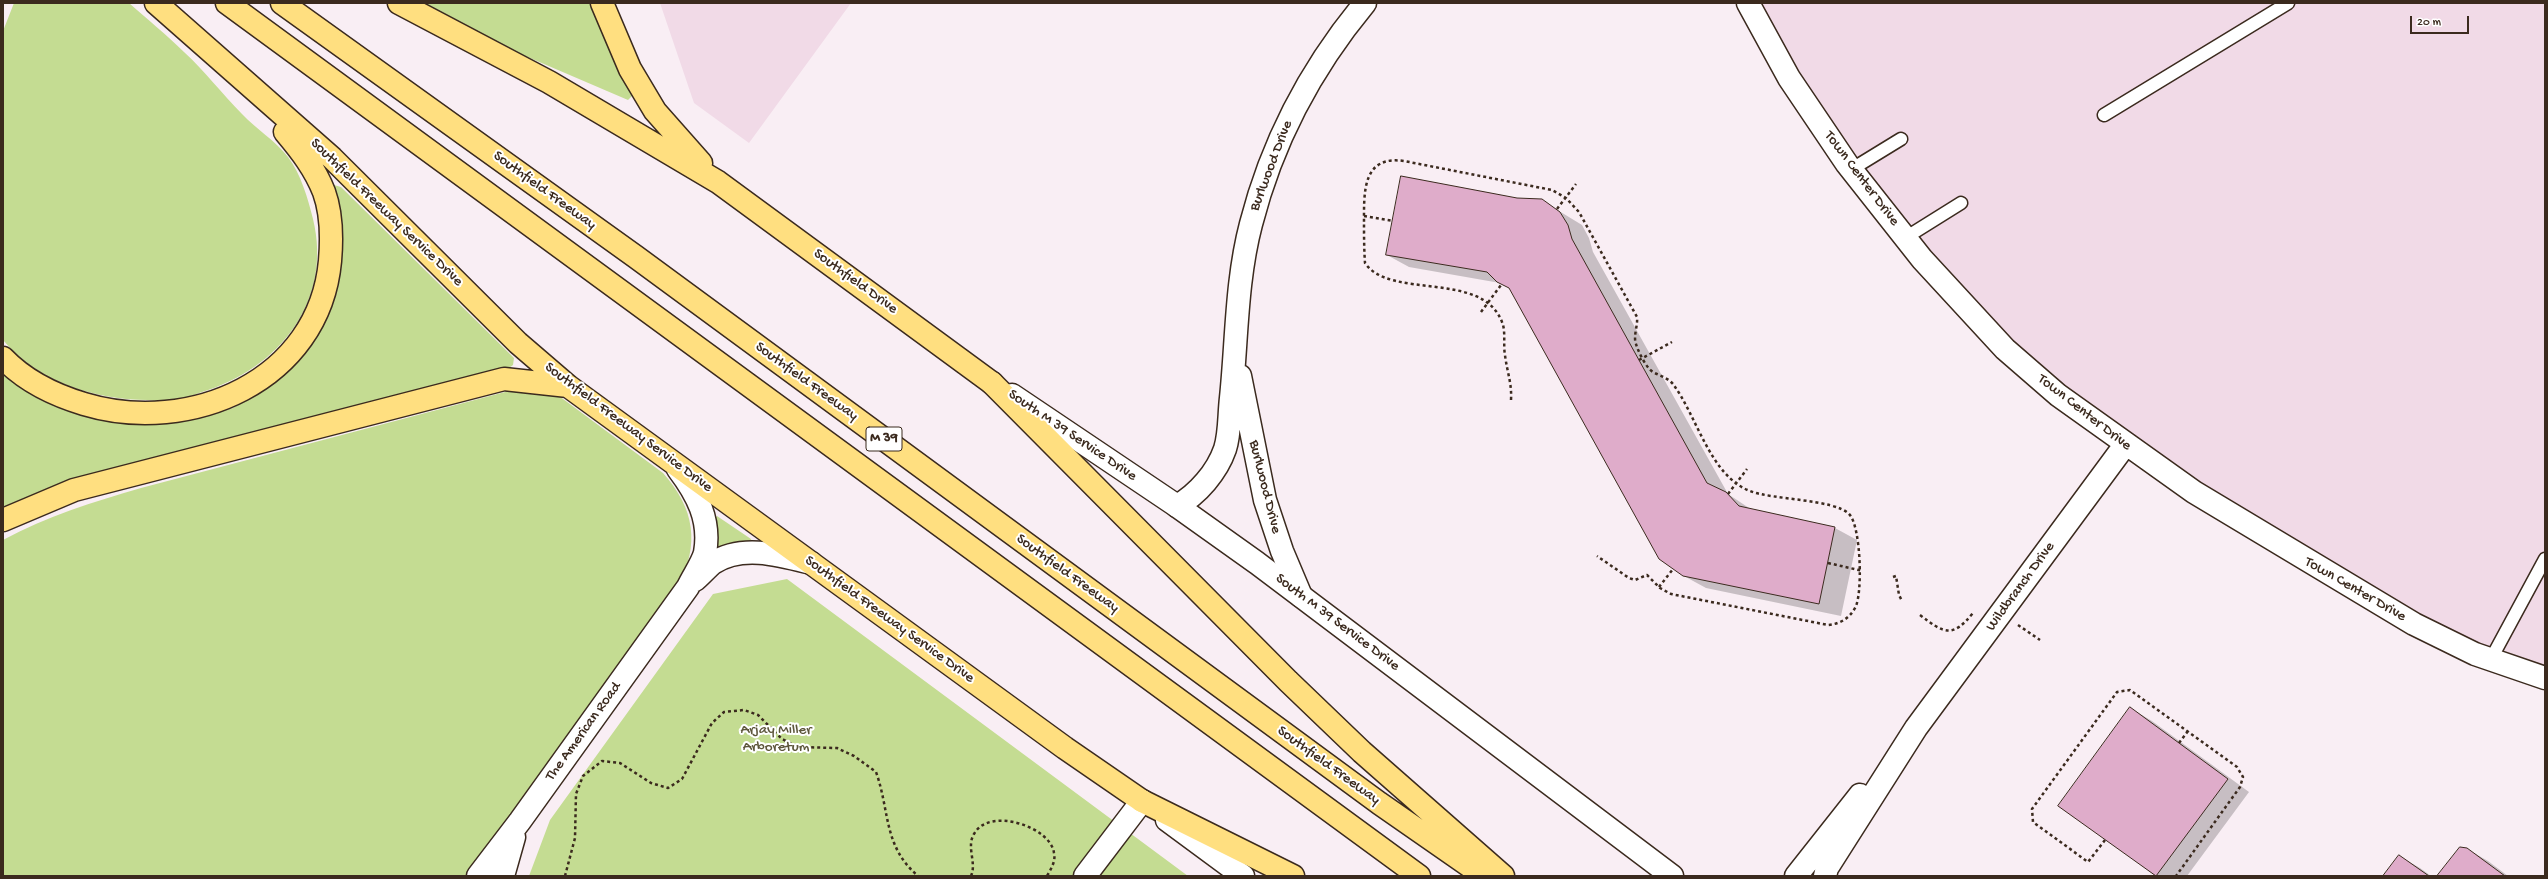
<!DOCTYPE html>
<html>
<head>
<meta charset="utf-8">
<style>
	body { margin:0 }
	#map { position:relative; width:2548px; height:879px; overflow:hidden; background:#f9eef4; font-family:"Gochi Hand",sans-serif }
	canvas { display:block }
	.frame { position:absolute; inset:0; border:4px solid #3b2a1e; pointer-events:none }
	.scale { position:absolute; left:2410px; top:16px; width:59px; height:18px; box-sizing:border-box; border:2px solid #3b2a1e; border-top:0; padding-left:5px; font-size:12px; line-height:14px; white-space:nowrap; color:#3b2a1e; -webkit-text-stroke:3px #fff; paint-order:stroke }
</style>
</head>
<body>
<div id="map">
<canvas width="2548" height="879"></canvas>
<div class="frame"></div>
<div class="scale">20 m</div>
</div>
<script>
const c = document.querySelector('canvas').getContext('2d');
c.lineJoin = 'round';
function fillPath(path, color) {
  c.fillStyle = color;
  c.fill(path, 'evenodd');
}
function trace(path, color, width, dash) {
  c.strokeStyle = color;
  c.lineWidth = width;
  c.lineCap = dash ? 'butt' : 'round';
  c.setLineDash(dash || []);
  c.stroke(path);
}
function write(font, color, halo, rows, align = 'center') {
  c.font = font + ' "Gochi Hand",sans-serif';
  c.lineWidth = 4;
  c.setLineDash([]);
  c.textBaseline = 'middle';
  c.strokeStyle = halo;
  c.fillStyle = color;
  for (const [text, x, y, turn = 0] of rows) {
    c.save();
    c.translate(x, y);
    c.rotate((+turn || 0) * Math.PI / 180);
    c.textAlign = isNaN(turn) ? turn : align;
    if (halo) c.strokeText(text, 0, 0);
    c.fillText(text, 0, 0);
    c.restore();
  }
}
fillPath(new Path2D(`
	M660,3H851L749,143L694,103Z
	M1748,3H2545V678L2475,654L2125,445L1922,259Z`), '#f1dae7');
fillPath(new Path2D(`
	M14,3H129C147,19 167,35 184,52C205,71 222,94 242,114C256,129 276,141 288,157C301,174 308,199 313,219C333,301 279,369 202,392C193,395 183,399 174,401C166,402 157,401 148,400C96,400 37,382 3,340V31Z
	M419,3H594L632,96L628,100L516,52Z
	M334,185L341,187L514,358L513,365L509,368L3,514V373L56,407L122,424L183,420L233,408L280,379L310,346L328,312L339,271L331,192Z
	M524,387L559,396L663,473C695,509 700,544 678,587L466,876H3V540C47,516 93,502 141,488Z
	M717,516L751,539L752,543L717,555L714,519Z
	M787,579L1188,876H529L550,820L713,594Z`), '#c4dc92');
fillPath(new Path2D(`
	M1517,199L1541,200L1582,225L1589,238L1593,252L1728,494L1752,510L1835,528L1857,540L1841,616L1706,588L1684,576L1511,289L1500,283L1409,267L1387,255Z
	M2130,708L2152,721L2249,792L2187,876H2156L2060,805Z
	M2467,849L2488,861L2508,876H2439Z
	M2399,856L2420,868L2431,876H2385Z`), '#0003');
const building = new Path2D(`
	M1401,176L1517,198L1542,199L1560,212L1568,225L1572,239L1707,483L1726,492L1739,506L1835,527L1819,604L1683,576L1659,559L1509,288L1497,282L1487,272L1386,255Z
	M2130,707L2228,779L2156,876L2058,806Z
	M2460,847L2467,848L2505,876H2437Z
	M2399,855L2429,876H2383Z`);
fillPath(building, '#dfacca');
trace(building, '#3b2a1e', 1);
const service = new Path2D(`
	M2104,115L2288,3
	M1852,169L1901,139
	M1905,238L1961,203
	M2491,659L2545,559`);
const minor = new Path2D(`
	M1748,3L1789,78L1847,164L1922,259L2005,349L2058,395L2194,492L2414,624L2475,654L2545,678
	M1240,376L1265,500L1282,551L1301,596
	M1177,506C1198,494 1217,472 1225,449C1230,434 1229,415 1231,398C1237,340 1236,281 1251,224C1272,142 1311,68 1365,3
	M695,580C701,575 707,568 713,563C742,544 780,555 811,563
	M478,876L520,821L688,587C693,576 702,564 705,553C711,520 697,494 678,469
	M503,876L514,837
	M1085,876L1142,801
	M1796,876L1860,795
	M1825,876L1827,868L1916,728L2125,445`);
const secondary = new Path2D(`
	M1012,395L1177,506L1257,563L1672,876
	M1167,820L1243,876`);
const primary = new Path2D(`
	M156,3L332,158L518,343L568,386L1065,748L1142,801
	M399,3L549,82L718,182L992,383
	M602,3L630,69L655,111L701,163
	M3,358C24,380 54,395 84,404C190,436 319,381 330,261C332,238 332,214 324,192C315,169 301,151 285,132
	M3,520L74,490L504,379L568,386`);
const motorway = new Path2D(`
	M227,3L1419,876
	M282,3L636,257L1379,803L1484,876
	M992,383L1288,681L1362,752L1503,876
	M1142,801L1293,876`);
trace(service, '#3b2a1e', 15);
trace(minor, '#3b2a1e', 25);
trace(secondary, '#3b2a1e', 25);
trace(primary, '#3b2a1e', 25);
trace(motorway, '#3b2a1e', 25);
trace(new Path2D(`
	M1557,209L1576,184
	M1364,216L1393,221
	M1481,312L1501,285
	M1639,360L1672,342
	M1511,400C1512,383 1507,372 1505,355C1503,345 1506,331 1502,322C1482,270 1390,300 1365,263C1364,249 1364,234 1364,220C1364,191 1363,155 1404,161L1552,190L1566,198L1579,212L1637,317C1638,326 1633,336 1636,344C1638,351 1646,368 1653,372C1660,376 1668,378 1673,384C1697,416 1710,476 1750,491C1773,500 1834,499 1849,514C1861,525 1863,595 1855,608C1849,619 1839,624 1828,625L1671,594L1660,588L1647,575L1635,580L1629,578L1597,556
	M1728,494L1747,469
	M1828,563L1863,571
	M1893,577L1896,576L1899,595L1902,601
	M1659,587L1673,569
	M1920,615C1944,633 1952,639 1973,613
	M2018,625L2040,640
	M2179,743L2188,731
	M2105,840L2088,862L2033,822L2032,809L2117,692L2130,690L2237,767L2243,777L2240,787L2176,876
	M565,876L575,838L576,794L583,776L602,761L620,763L651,783L668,788L682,779L712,723L724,712L744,710L758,715L782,739L798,747L837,748L854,756L876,772C890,811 883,846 918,876
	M971,876C977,863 966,847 974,834C989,806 1051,827 1054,853C1056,861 1051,869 1047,876`), '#3b2a1e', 2.5, [3, 3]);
trace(service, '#fff', 12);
trace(minor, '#fff', 22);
trace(secondary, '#fff', 22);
trace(primary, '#ffdf80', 22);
trace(motorway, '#ffdf80', 22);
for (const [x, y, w] of [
	[884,439,36]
]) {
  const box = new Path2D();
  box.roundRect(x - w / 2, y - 12, w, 24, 3);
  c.fillStyle = '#fff';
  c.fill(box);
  trace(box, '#3b2a1e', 1);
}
write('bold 14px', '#3b2a1e', null, [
	["M 39",884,439]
]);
write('15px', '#3b2a1e', '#fff', [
	["Burlwood Drive",1272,166,-69],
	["Town Center Drive",1861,179,53],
	["Southfield Freeway",544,191,36],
	["Southfield Freeway Service Drive",386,213,44],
	["Southfield Drive",855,282,36],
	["Southfield Freeway",806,382,36],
	["Town Center Drive",2084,413,38],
	["Southfield Freeway Service Drive",628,428,37],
	["South M 39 Service Drive",1072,436,34],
	["Burlwood Drive",1264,487,76],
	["Southfield Freeway",1067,574,36],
	["Wildbranch Drive",2021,587,-54],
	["Town Center Drive",2355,590,30],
	["Southfield Freeway Service Drive",889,620,36],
	["South M 39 Service Drive",1337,623,37],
	["The American Road",584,732,-54],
	["Southfield Freeway",1328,766,36]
]);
write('15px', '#5d563b', '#fff', [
	["Arjay Miller",776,731],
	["Arboretum",776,748]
]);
</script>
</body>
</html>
